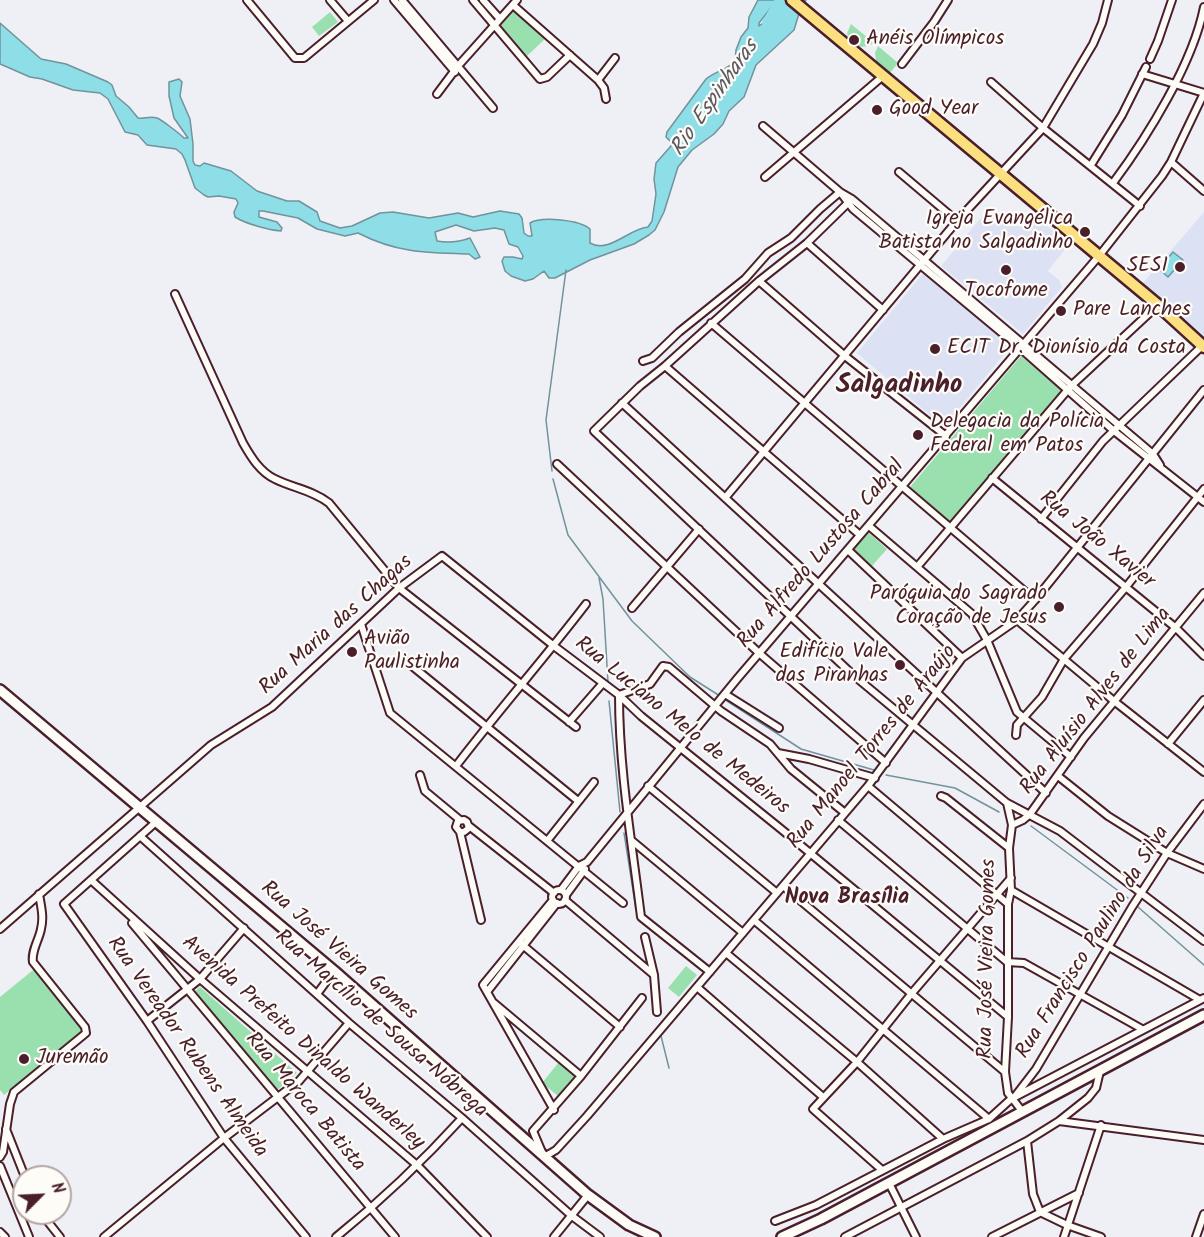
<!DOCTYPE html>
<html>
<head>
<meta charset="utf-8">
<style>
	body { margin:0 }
	#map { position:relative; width:1204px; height:1237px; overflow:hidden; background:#eef0f6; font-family:Kalam,sans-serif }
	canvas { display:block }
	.north { position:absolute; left:12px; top:1165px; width:60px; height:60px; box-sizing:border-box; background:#fdfcf7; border:2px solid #b5a4a5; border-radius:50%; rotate:66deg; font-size:16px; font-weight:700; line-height:24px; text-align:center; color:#4a1f2b }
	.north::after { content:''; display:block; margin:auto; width:21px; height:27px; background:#4a1f2b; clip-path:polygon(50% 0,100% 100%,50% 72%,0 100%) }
</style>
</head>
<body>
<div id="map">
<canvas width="1204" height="1237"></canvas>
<div class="north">N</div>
</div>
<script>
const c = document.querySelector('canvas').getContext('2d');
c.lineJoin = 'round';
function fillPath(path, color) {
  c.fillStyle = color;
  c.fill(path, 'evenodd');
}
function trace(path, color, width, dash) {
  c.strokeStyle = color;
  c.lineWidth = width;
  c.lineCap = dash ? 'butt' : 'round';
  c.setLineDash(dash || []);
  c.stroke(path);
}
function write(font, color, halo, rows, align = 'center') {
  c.font = font + ' Kalam,sans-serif';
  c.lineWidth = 4.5;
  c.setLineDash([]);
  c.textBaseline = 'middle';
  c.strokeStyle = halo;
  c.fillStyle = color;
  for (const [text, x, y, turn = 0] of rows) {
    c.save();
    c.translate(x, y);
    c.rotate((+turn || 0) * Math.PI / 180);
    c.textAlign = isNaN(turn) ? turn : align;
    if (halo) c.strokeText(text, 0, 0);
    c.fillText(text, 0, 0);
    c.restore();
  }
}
fillPath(new Path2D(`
	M1204,212V335L1143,283Z
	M985,213L1021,227L1030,216H1035L1069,244L1048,271L1059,280L1062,287L1023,334L941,266Z
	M925,271L1012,345L944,427L857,353Z`), '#dce2f4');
fillPath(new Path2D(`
	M515,9L546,38L527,56L500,25Z
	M330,12L338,22L319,36L312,27Z
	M851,24L874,43C862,50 850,47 847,33Z
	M878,46L898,63L890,73L876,61L875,53Z
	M1021,356L1062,391L950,522L910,487Z
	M868,532L887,549L872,566L853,549Z
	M38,966L87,1028L4,1095L0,1090V997Z
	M686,966L697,975L679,997L668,988Z
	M200,987L297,1073L276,1091L193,993Z
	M559,1062L575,1075L558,1096L542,1083Z`), '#9ae0ae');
const water = new Path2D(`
	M758,0H777L759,23V26L766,21L782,0H806L801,7L794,30L756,65L744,97L729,111L723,124L714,134L692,150L678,167L664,212L655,230L649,235L634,244L590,260L555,278H549L544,271L533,279L525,281L511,276L505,271L502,261L504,257H513L522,259L523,256L518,247L509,244L504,230L495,228L474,231L456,225L435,232L437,241C449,243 459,242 470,238L480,257L475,259L469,254C426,253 397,253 358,233L345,236L317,229L298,218L263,211H259V217L277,222L282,228L281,231C269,230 246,224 235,217L234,212L238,203L236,199L219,196L208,197L204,195L195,188L185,160L182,154L176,149L147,145L138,135L125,132L108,99L100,93L73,90L42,79L30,77L0,64V23L41,59L66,64L108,82L112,85L116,96L129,107L138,118C144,119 150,116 157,118C162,120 180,134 184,138H188L174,118L169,96V82L179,79L182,82L180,96L190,119L193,144V161L195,165L200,166L204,163L231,171L257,191L287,201H299L317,212L320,221L340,228L352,226L380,213L393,212L429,218L458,213L473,217L500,211L519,214L522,218L524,233L528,236H532L530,223C542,216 580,220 590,229V243C609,254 630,228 648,227L652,221L656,194L654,179L656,163L671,146V142L666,137L667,132L706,79C716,71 727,70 735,61L736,50L741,37L748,28L749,17Z
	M1173,252L1183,260L1168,277L1159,269Z`);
fillPath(water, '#8ddee7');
trace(water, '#72929c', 1.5);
trace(new Path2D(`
	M552,471L546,420L566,270
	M553,479L568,535L632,621L690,677L720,696
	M599,578L603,599L608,682
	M724,699L801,749L874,770
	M609,701L620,812
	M886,775L955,788L999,812
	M1031,826L1128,898
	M624,833L636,910
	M1138,907L1204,965
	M661,1036L669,1068`), '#72929c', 1.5);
trace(new Path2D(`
	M767,23L780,0`), '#8ddee7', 10);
const minor = new Path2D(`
	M247,0L295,58H304L374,0
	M330,0L348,21
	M394,0L455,72
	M402,0L493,108
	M473,0L540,79L547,77L570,55
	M483,0L500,19
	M513,5L598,80L604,88L606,99
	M1150,59L1158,41L1172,0
	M902,64L934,22L948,0
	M1142,74L1204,93
	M598,80L615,58
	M991,82L1043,128L1140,206
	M437,94L458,66L517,0
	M763,126L840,192L852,199L1153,454L1160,465
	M1171,162L1204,191
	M1091,165L1122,115L1146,67
	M899,172L957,221
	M765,177L883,76
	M1113,183C1148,136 1193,63 1204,7
	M840,192L853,209L1020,348L1114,431L1204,502
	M852,199L807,243L759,281L665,366L640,386L594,431L852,674L1007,803L1060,831L1204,941
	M807,243L883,310
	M759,281L845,356L946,436
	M175,294L243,443C251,457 260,472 275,479C293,488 312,490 329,503L399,588L576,727
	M711,323L1035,600
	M643,361L652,358L679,332L745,279L768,253L791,238L820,209L840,192
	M665,366L860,535
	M622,403L1046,793
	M557,464L759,653L886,763
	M992,478L1176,628L1204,656
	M725,498L957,221L1043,128L1093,44L1102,23L1108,0
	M1041,519L1103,441L1202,346
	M869,526L972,614L987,640L1017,712L1071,757
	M848,550L962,658
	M917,567L1071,386L1158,305
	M632,608L699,529
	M1017,620L1114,701L1204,772
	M361,624L390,713L623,903
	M406,661L578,801
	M725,694L779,728
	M569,722L603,683
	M1016,735L1017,725L1042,697L1064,659L1126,587L1204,489
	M1168,744L1204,700
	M778,753L809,759L875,778
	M456,766C498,711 544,659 586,604
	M420,775L425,791L460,820
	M1058,776L1108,816L1167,853L1204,869
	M648,786L777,893
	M868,786L1008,904
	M941,796L946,798L1009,848
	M1007,803L1012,825L1009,848L1011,890L1008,904V1017L1005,1072L1008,1093L1022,1111
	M838,820L1007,962L1024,963L1142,1029
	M156,822L64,904L147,1021L224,1138L306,1237
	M1012,825L1023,820L1030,814L1084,738L1204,593
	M469,826L554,893
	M460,832H464L469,828L467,822L464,820L458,821L456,827L460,832L481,920
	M140,836L349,1023L462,1118L572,1216L600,1237
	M631,840L743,933
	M547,841L594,782
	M91,880L200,979L418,1166L487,1237
	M783,886L1005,1072
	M561,890L579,866L587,862L737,679L1099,256L1162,176L1171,162L1204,93
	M1011,890L1200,1000
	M552 897a7 7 0 1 1 14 0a7 7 0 1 1-14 0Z
	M566,895L585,869
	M553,900L483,985L554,1110
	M565,900L654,975
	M755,921L989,1119
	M132,923L395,1237
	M0,929L211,745L272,707L399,588L442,556L554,646L619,695L641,716L781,829L1008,1017
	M645,937L654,975L657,1012
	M519,942L620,1027
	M726,953L857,1062L943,1139
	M710,972L641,917C632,843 619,770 619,695L650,684L663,666L669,667L721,711L770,744L791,769L845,813
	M697,987L823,1097
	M487,992L557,903
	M317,994L334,971
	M642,998L581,1076L533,1131L544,1157L556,1150L587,1116L868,786L962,658L1017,620L1035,600L1204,390
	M494,1003L581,1076
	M147,1021L200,979L244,928
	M1016,1095L1036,1069L1132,907L1167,853L1204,804
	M1059,1121L1204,1140
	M6,1129L25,1177
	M1027,1141L1033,1194L1040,1212L1067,1225L1101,1237
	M0,1157L3,1152L10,1104L14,1092L86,1033L85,1027L33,962C31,951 39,940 41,929C44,917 41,906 39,894
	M0,1166L29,1237
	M882,1170L813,1109L857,1062L912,993L1011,878
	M889,1183L916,1237
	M41,1213L60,1237
	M775,1221L816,1205L943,1139L989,1119L1011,1099L1204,998
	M0,1232L5,1237
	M104,1237L224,1138L299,1081L349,1023
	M336,1237C382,1200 422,1162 462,1118
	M554,1237L588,1195
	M845,1237L1027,1141L1059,1121L1088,1098L1096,1088L1100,1071
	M992,1237L1079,1193
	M1064,1237L1101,1125
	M1196,1237L1204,1214`);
const secondary = new Path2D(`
	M0,690L334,971L588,1195L629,1225L655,1237
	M782,1237L821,1219L1204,1015`);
const primary = new Path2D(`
	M792,0L1158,305L1204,347`);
trace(minor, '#4a1f2b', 10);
trace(secondary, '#4a1f2b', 14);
trace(primary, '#4a1f2b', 15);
trace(minor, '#fdfcf7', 6);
trace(secondary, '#fdfcf7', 9);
trace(primary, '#fce080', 10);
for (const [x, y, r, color] of [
	[854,40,6,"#4a1f2b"],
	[877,110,6,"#4a1f2b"],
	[1085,232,6,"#4a1f2b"],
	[1180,267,6,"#4a1f2b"],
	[1006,270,6,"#4a1f2b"],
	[1061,311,6,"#4a1f2b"],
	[935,349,6,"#4a1f2b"],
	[918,435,6,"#4a1f2b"],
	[1059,607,6,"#4a1f2b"],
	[352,652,6,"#4a1f2b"],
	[900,665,6,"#4a1f2b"],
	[24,1059,6,"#4a1f2b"]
]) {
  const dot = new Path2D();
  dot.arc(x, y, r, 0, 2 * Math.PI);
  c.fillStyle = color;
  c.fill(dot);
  trace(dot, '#fdfcf7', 2);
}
write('21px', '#4a1f2b', '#fdfcf7', [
	["Anéis Olímpicos",866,40],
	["Good Year",889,110],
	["Igreja Evangélica",1073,220,"right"],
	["Batista no Salgadinho",1073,244,"right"],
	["SESI",1168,267,"right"],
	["Tocofome",1006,292,"center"],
	["Pare Lanches",1073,311],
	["ECIT Dr. Dionísio da Costa",947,349],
	["Delegacia da Polícia",930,423],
	["Federal em Patos",930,447],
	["Paróquia do Sagrado",1047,595,"right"],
	["Coração de Jesus",1047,619,"right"],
	["Avião",364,640],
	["Paulistinha",364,664],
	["Edifício Vale",888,653,"right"],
	["das Piranhas",888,677,"right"],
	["Juremão",36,1059]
], 'left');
write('21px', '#4a1f2b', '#fdfcf7', [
	["Rua João Xavier",1096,541,39],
	["Rua Alfredo Lustosa Cabral",822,555,-49],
	["Rua Maria das Chagas",337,626,-42],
	["Rua Aluísio Alves de Lima",1097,702,-52],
	["Rua Luciano Melo de Medeiros",681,727,39],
	["Rua Manoel Torres de Araújo",873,748,-51],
	["Rua Francisco Paulino da Silva",1094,943,-58],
	["Rua José Vieira Gomes",338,952,41],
	["Rua José Vieira Gomes",989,959,-89],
	["Rua Marcílio de Sousa Nóbrega",380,1025,41],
	["Avenida Prefeito Dinaldo Wanderley",302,1044,41],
	["Rua Vereador Rubens Almeida",186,1048,55],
	["Rua Maroca Batista",304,1103,50]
]);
write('italic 22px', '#5e5863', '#fdfcf7', [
	["Rio Espinharas",716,99,-55]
]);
write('bold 22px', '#4a1f2b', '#fdfcf7', [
	["Nova Brasília",847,899]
]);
write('bold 27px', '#4a1f2b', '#fdfcf7', [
	["Salgadinho",899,387]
]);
</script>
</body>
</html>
